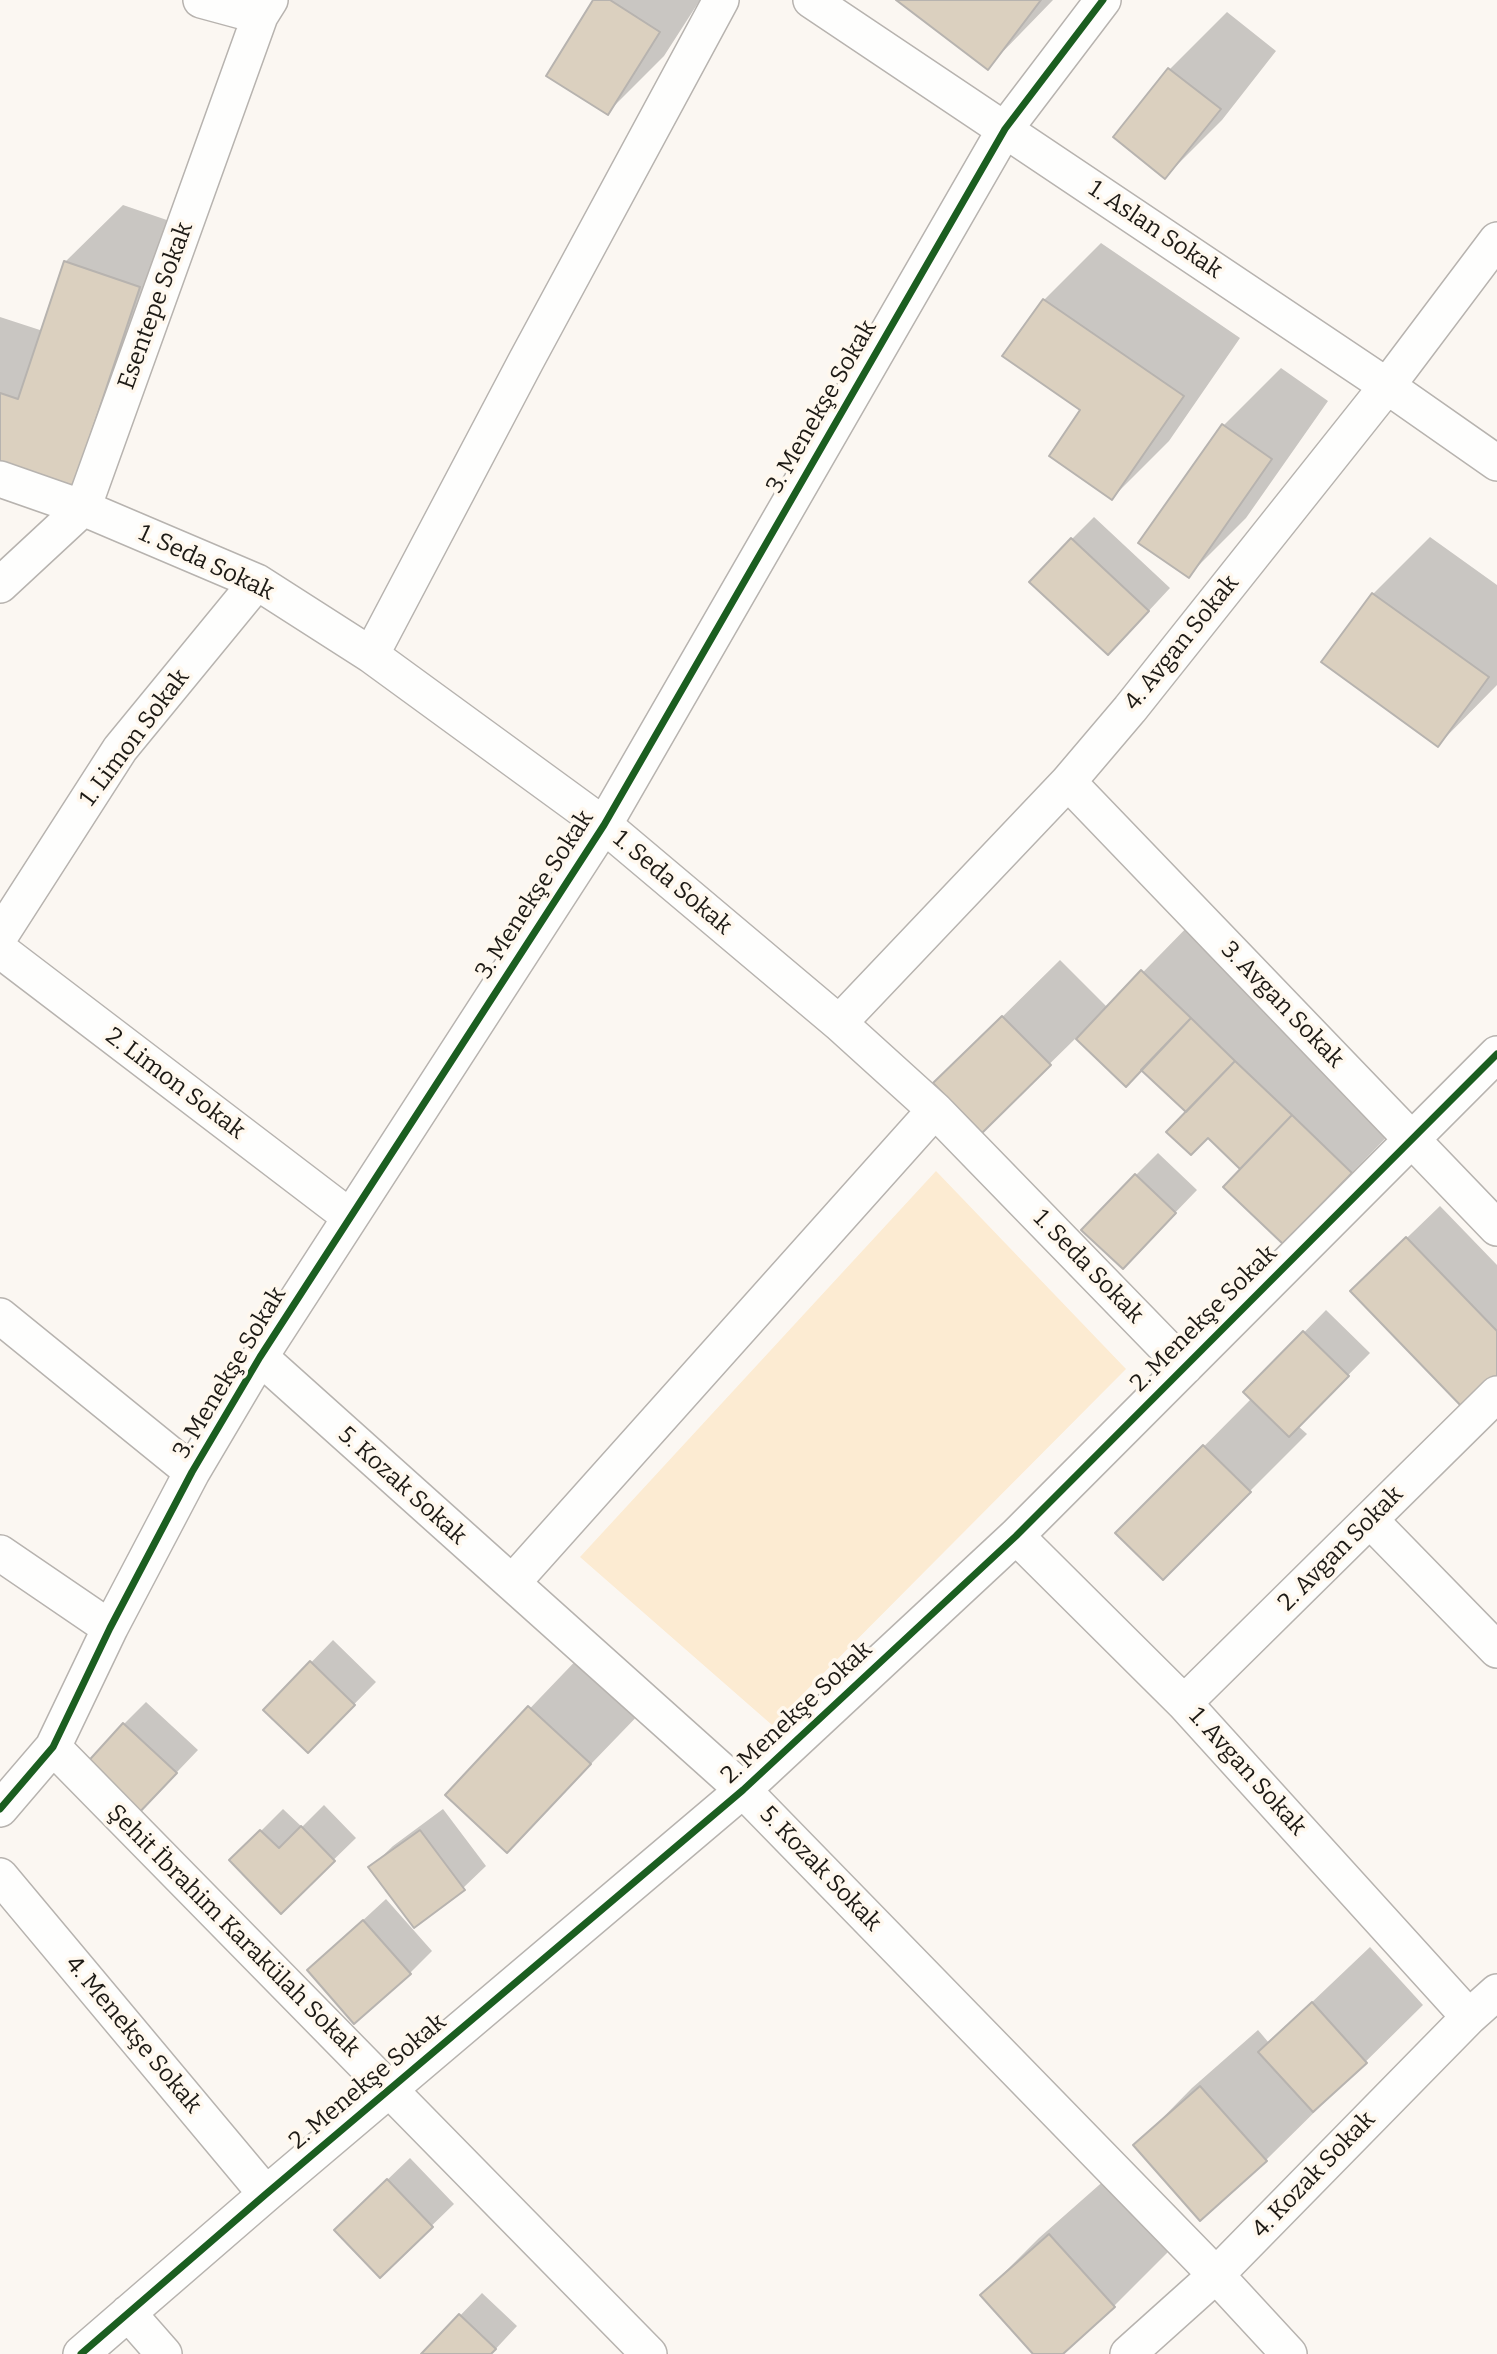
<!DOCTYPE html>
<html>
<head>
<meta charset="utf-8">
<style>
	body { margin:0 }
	canvas { display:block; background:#fbf7f2 }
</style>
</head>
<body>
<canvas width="1497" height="2354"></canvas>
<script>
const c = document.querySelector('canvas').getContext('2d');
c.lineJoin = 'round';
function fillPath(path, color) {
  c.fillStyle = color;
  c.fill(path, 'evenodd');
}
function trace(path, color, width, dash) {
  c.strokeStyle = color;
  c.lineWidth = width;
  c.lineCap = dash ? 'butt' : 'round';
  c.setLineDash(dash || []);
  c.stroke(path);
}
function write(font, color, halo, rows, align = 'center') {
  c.font = font + ' Bitter,serif';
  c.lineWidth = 7;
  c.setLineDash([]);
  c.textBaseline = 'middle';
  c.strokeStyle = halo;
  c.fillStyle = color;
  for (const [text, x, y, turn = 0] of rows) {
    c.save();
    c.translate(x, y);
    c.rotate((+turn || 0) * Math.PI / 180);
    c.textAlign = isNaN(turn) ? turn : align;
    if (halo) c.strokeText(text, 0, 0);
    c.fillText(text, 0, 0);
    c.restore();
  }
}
fillPath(new Path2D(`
	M936,1171L1126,1369L772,1725L580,1557Z`), '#fcebd2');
fillPath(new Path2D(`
	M595,0H700L664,56L607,113Z
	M898,0H1053L988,67Z
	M1227,12L1276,51L1222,120L1165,177L1116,137L1170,69Z
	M123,205L196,230L71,489L0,465V317L43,331L65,262Z
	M1101,243L1240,338L1169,441L1112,498L1083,410L1005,356L1044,300Z
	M1281,368L1328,401L1246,518L1189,575L1224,425Z
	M1094,517L1170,588L1130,631L1072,539Z
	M1430,537L1497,585V685L1438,745L1373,594Z
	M1199,915L1408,1115L1340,1185L1243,1169L1208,1136L1188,1112L1142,1068L1126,1084L1077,1037L982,1130L993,1026L1060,960L1108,1008Z
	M1158,1153L1197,1190L1145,1244L1136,1175Z
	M1440,1206L1497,1265V1375L1385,1259Z
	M1326,1310L1370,1353L1298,1426L1307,1434L1163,1578L1118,1533L1252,1398L1246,1392Z
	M333,1640L376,1682L308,1751L265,1710Z
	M586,1650L647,1706L507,1851L447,1795Z
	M146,1702L198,1750L158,1792L124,1724Z
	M324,1805L356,1838L281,1911L232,1860L283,1809L302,1827Z
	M443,1809L486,1866L463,1888L370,1868L393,1846Z
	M386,1899L432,1951L410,1973L309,1970Z
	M1370,1947L1423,2005L1266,2160L1135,2146L1192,2088L1258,2030L1269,2043Z
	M410,2158L454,2204L380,2276L358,2208Z
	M1107,2178L1171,2249L1114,2306L1060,2354H1035L982,2295L1039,2238Z
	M482,2293L517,2326L491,2354H423Z`), '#0003');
const building = new Path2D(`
	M593,0H610L660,32L608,115L546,76Z
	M896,0H1041L988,70Z
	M1168,68L1221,109L1165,179L1113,137Z
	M64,261L140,287L72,491L0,467V393L18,399Z
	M1043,299L1184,396L1112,500L1049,456L1080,410L1002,356Z
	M1222,424L1272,459L1189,578L1138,543Z
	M1071,538L1149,611L1108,655L1029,582Z
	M1372,593L1489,677L1438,747L1321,662Z
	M1141,970L1191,1018L1126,1087L1076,1039Z
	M1002,1016L1051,1065L982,1133L933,1083Z
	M1191,1018L1235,1061L1186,1112L1141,1070Z
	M1235,1061L1292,1115L1240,1169L1208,1138L1191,1155L1166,1132Z
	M1292,1115L1352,1173L1283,1244L1223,1187Z
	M1135,1174L1176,1213L1123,1269L1081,1230Z
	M1406,1237L1497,1331V1377L1464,1409L1350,1291Z
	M1303,1331L1349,1376L1289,1437L1243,1392Z
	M1203,1445L1251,1492L1163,1580L1115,1533Z
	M310,1661L355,1705L308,1753L263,1710Z
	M528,1706L591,1764L507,1853L445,1795Z
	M123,1723L177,1773L136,1816L83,1767Z
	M301,1826L335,1861L281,1914L229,1860L260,1830L279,1848Z
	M420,1830L465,1890L414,1928L368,1867Z
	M363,1920L411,1974L354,2024L307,1970Z
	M1312,2002L1367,2063L1313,2112L1258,2052Z
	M1200,2086L1267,2161L1200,2221L1133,2145Z
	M387,2179L433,2227L380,2278L334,2230Z
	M1049,2234L1115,2307L1063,2354H1033L980,2295Z
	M459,2314L496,2349L491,2354H421Z`);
fillPath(building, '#dbd0bf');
trace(building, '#b7b3af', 2);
const minor = new Path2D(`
	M201,0L260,16
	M811,0L1387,386L1497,463
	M0,479L83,508L257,582L371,655L604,825L839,1023L935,1110L1185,1367
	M0,585L83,508L260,16L270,0
	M371,655L526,361L721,0
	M1068,782L1497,1228
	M0,936L120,749L257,582
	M0,950L350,1217
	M839,1023L1068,782L1130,709L1387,386L1497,240
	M0,1316L192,1472
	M260,1357L743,1790L1216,2275L1289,2354
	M1370,1520L1497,1650
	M1016,1536L1184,1703L1469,2017
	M0,1553L110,1628
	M512,1583L935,1110
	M1184,1703L1497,1394
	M53,1747L649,2354
	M0,1809L53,1747L110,1628L192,1472L260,1357L604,825L1005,129L1103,0
	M0,1876L266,2194
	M128,2313L164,2354
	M81,2354L266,2194L743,1790L1016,1536L1497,1054
	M1128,2354L1216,2275L1469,2017L1497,1992`);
trace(minor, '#b7b3af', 38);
trace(minor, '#fefefd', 35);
trace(new Path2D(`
	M0,1809L53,1747L110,1628L192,1472L260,1357L604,825L1005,129L1103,0
	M81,2354L266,2194L743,1790L1016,1536L1497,1054`), '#1b5e20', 7);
write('24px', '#1d1a15', '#fff8ee', [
	["1. Aslan Sokak",1155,230,34],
	["Esentepe Sokak",156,306,-70],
	["3. Menekşe Sokak",822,407,-60],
	["1. Seda Sokak",206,563,25],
	["4. Avgan Sokak",1182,643,-51],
	["1. Limon Sokak",135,738,-53],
	["1. Seda Sokak",672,883,40],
	["3. Menekşe Sokak",535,895,-57],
	["3. Avgan Sokak",1282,1005,46],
	["2. Limon Sokak",175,1084,37],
	["1. Seda Sokak",1088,1267,46],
	["2. Menekşe Sokak",1204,1319,-45],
	["3. Menekşe Sokak",230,1373,-59],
	["5. Kozak Sokak",402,1486,42],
	["2. Avgan Sokak",1341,1549,-45],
	["2. Menekşe Sokak",797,1713,-43],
	["1. Avgan Sokak",1247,1772,48],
	["5. Kozak Sokak",820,1869,46],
	["Şehit İbrahim Karakülah Sokak",233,1931,45],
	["4. Menekşe Sokak",133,2035,50],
	["2. Menekşe Sokak",368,2082,-40],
	["4. Kozak Sokak",1314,2175,-46]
]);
</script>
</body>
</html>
